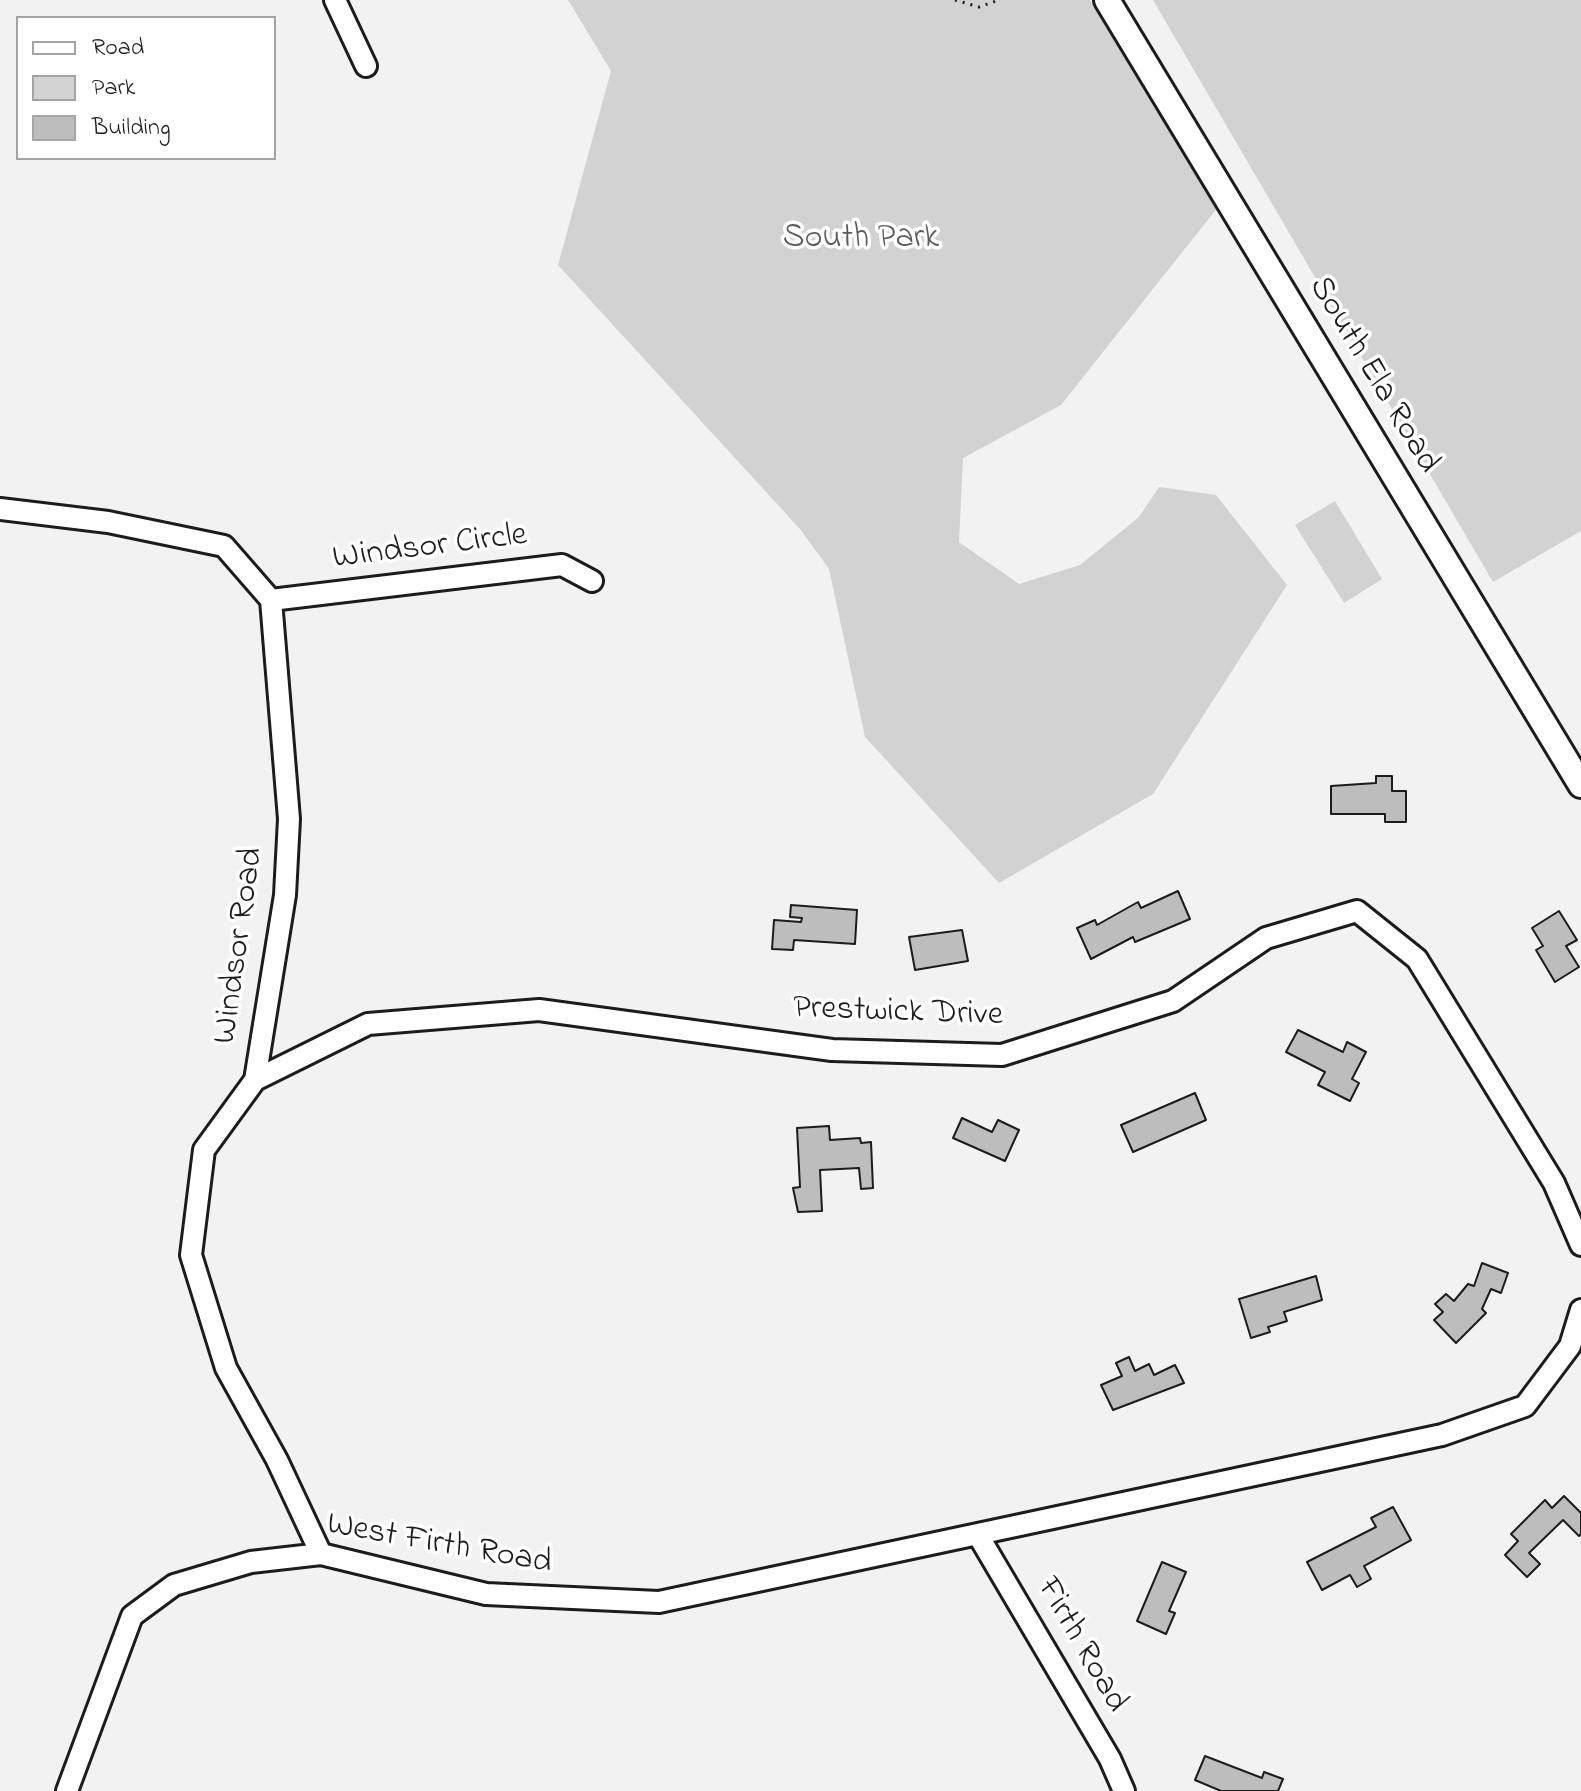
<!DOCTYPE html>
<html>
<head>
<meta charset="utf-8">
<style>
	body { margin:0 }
	#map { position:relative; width:1581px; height:1791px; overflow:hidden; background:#f2f2f2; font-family:"Indie Flower",sans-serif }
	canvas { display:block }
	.legend { position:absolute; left:16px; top:16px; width:260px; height:144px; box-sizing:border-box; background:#fff; border:2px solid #a4a4a4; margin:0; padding:10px 14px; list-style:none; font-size:24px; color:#1c1c1c }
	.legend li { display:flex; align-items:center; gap:16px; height:40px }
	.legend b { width:40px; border:2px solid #a4a4a4 }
</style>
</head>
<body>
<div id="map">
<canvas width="1581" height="1791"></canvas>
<ul class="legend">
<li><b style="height:10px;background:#fff"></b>Road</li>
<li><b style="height:22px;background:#d2d2d2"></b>Park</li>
<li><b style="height:22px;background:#bdbdbd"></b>Building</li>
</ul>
</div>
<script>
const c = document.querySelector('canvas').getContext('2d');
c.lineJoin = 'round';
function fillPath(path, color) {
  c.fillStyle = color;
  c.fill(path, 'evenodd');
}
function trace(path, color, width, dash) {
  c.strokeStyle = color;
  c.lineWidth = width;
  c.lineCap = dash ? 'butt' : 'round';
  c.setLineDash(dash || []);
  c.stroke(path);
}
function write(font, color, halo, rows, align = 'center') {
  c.font = font + ' "Indie Flower",sans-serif';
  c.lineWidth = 7;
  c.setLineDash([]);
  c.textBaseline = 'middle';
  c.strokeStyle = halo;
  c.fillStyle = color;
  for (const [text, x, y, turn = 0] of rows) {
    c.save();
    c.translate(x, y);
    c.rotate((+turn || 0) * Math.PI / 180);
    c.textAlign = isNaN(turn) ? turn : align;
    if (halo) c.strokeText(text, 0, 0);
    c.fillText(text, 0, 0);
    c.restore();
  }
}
fillPath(new Path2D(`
	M568,0H1090L1218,207L1061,405L963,458L959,542L1019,584L1080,565L1139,517L1159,487L1216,495L1287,585L1153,794L999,883L865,737L829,569L800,529L558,265L611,71Z
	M1153,0H1581V531L1493,582Z
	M1335,501L1382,579L1344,603L1295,525Z`), '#d2d2d2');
const building = new Path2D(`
	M1376,776H1392V791H1406V822H1385V814H1331V786L1376,783Z
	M1178,891L1190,919L1135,942L1133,937L1091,959L1077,928L1095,920L1097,925L1138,902L1141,908Z
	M791,905L857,910L855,944L794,940L793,950L772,949L774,920L801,922L802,918L790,917Z
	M1559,911L1577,940L1566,946L1579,967L1555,982L1536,950L1543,946L1532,928Z
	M962,930L968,961L915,970L909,937Z
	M1298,1030L1343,1052L1347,1042L1366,1052L1352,1079L1359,1083L1350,1101L1318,1085L1325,1072L1286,1052Z
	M1195,1093L1206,1120L1133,1152L1121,1125Z
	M962,1118L992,1132L998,1120L1019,1130L1005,1161L953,1138Z
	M829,1126L830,1140L860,1138L861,1143L871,1142L873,1188L861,1189L859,1168L820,1170L822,1211L798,1212L793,1188L800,1187L797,1128Z
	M1482,1263L1508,1273L1501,1293L1491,1289L1482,1309L1486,1313L1456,1343L1434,1320L1443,1312L1435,1304L1446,1294L1454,1301L1468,1284L1474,1286Z
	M1316,1276L1322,1300L1284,1312L1287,1321L1268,1327L1270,1332L1251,1338L1239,1299Z
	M1129,1357L1135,1371L1149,1364L1154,1375L1175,1365L1184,1383L1113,1410L1101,1385L1122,1376L1116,1363Z
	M1564,1496L1581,1513V1534L1579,1536L1563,1520L1529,1553L1540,1564L1527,1577L1505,1555L1518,1541L1511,1534L1545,1500L1552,1508Z
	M1393,1507L1411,1540L1364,1566L1371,1579L1357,1587L1350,1575L1322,1590L1307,1562L1376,1527L1371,1518Z
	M1162,1562L1186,1572L1169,1611L1175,1613L1166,1634L1137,1621Z
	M1205,1756L1262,1778L1264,1772L1283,1779L1278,1791H1221L1195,1780Z`);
fillPath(building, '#bdbdbd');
trace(building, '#1c1c1c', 2);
const minor = new Path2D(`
	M335,0L366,66
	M0,509L108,522L224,546L271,600L289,819L285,895L255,1080L204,1150L191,1255L226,1368L277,1460L321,1554
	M271,600L562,565L592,581
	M255,1080L368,1024L539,1010L832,1050L1002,1055L1173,1001L1266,938L1357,911L1417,959L1554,1183L1581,1245
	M978,1535L1110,1759L1124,1791
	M67,1791L132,1616L174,1585L251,1562L321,1554L486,1594L659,1602L1442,1435L1525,1406L1570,1346L1581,1310`);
const major = new Path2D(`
	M1107,0L1581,785`);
trace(minor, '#1c1c1c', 26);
trace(major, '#1c1c1c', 30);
trace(new Path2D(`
	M955,0L979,7L999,0`), '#1c1c1c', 3, [2, 6]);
trace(minor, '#fff', 20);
trace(major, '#fff', 24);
write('34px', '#5c5c5c', '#fff', [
	["South Park",861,240]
]);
write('34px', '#1c1c1c', '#fff', [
	["South Ela Road",1372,376,59],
	["Windsor Circle",430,549,-7],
	["Windsor Road",241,946,-82],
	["Prestwick Drive",898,1014,2],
	["West Firth Road",439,1546,10],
	["Firth Road",1080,1646,60]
]);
</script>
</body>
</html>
